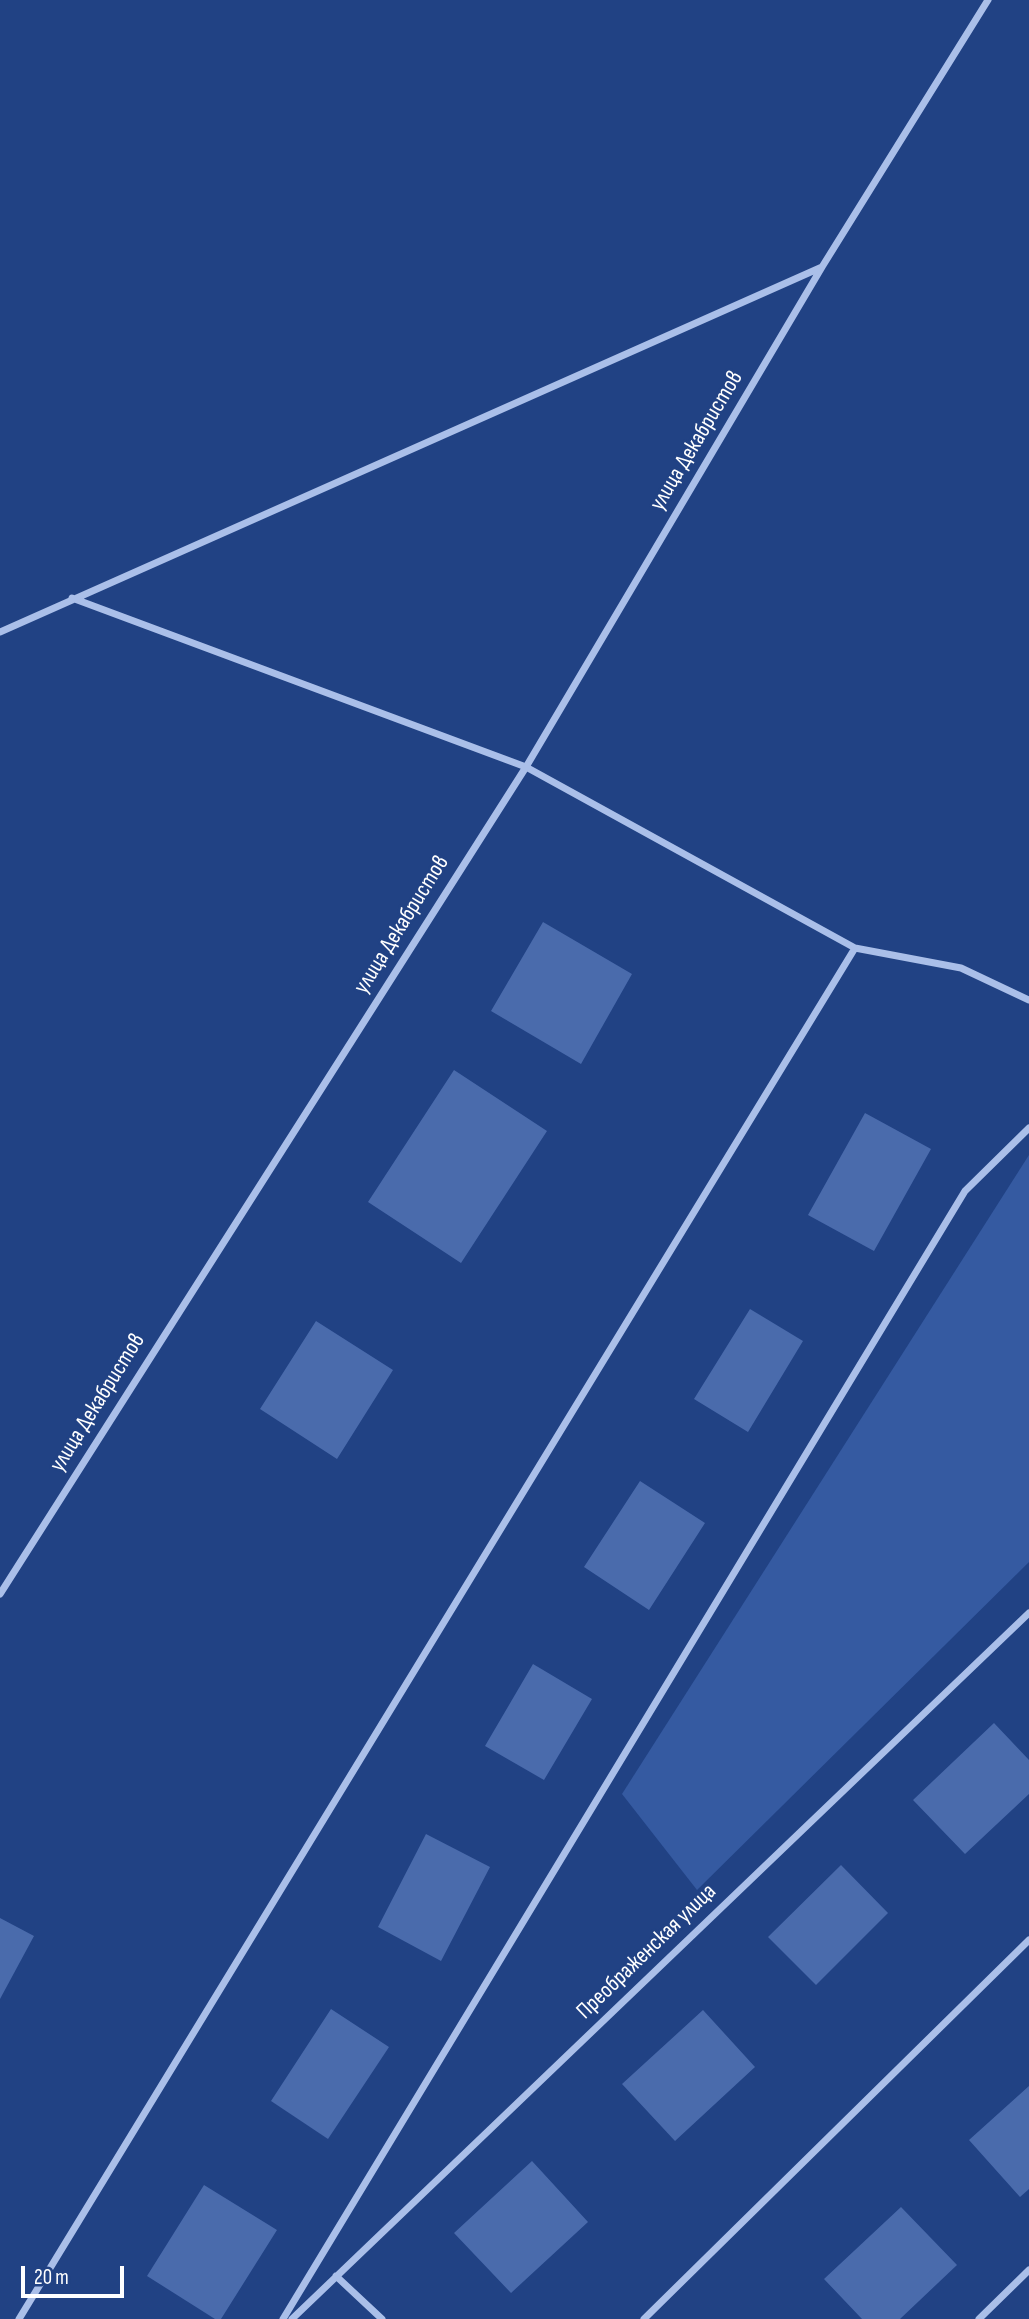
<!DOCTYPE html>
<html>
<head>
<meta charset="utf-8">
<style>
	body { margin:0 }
	#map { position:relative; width:1029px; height:2319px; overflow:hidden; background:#214284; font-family:"Sofia Sans Condensed",sans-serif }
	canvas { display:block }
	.scale { position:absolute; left:21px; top:2266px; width:103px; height:32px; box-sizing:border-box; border:4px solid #fff; border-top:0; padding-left:9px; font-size:21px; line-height:24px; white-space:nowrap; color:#fff; -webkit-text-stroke:5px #214284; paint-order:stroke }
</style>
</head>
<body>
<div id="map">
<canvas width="1029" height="2319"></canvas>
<div class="scale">20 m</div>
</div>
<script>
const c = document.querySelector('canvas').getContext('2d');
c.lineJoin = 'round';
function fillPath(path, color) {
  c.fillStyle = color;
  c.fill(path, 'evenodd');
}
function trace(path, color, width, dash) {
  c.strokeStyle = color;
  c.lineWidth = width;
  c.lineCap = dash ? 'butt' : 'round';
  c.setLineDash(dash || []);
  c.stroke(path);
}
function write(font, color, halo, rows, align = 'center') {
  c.font = font + ' "Sofia Sans Condensed",sans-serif';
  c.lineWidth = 5;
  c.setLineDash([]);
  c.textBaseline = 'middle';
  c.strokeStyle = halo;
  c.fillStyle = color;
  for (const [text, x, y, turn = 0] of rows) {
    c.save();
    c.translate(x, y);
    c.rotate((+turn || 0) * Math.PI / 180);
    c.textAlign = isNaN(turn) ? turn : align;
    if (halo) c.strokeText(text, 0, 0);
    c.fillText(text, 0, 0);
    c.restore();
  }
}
fillPath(new Path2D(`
	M1029,1155V1562L697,1890L622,1794Z`), '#355aa1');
fillPath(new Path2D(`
	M543,922L632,974L581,1064L491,1011Z
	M454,1070L547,1131L461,1263L368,1202Z
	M865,1113L931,1149L874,1251L808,1215Z
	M750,1309L803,1341L748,1432L694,1399Z
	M316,1321L393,1370L337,1459L260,1409Z
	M640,1481L705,1523L649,1610L584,1567Z
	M533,1664L592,1699L544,1780L485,1746Z
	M994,1723L1029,1760V1794L965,1854L913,1800Z
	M426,1834L490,1867L441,1961L378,1927Z
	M841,1865L888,1913L816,1985L768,1937Z
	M0,1918L34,1936L0,1999Z
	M331,2009L389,2047L328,2139L271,2101Z
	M703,2010L755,2067L675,2141L622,2084Z
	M1029,2086V2189L1020,2197L969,2140Z
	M532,2161L588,2222L511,2293L454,2233Z
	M204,2185L277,2230L221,2319H215L147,2276Z
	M901,2207L957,2265L900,2319H862L824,2279Z`), '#4a6bac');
trace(new Path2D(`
	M72,598L526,767L855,948
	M0,632L822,267L988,0
	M0,1594L526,767L822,267
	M336,2276L382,2319
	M19,2319L855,948L961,968L1029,1000
	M283,2319L965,1191L1029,1128
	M292,2319L1029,1613
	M644,2319L1029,1940
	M979,2319L1029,2270`), '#aabfe9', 7);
write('23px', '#fff', '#214284', [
	["улица Декабристов",697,441,-59],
	["улица Декабристов",402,925,-58],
	["улица Декабристов",98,1403,-58],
	["Преображенская улица",647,1952,-44]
]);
</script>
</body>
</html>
